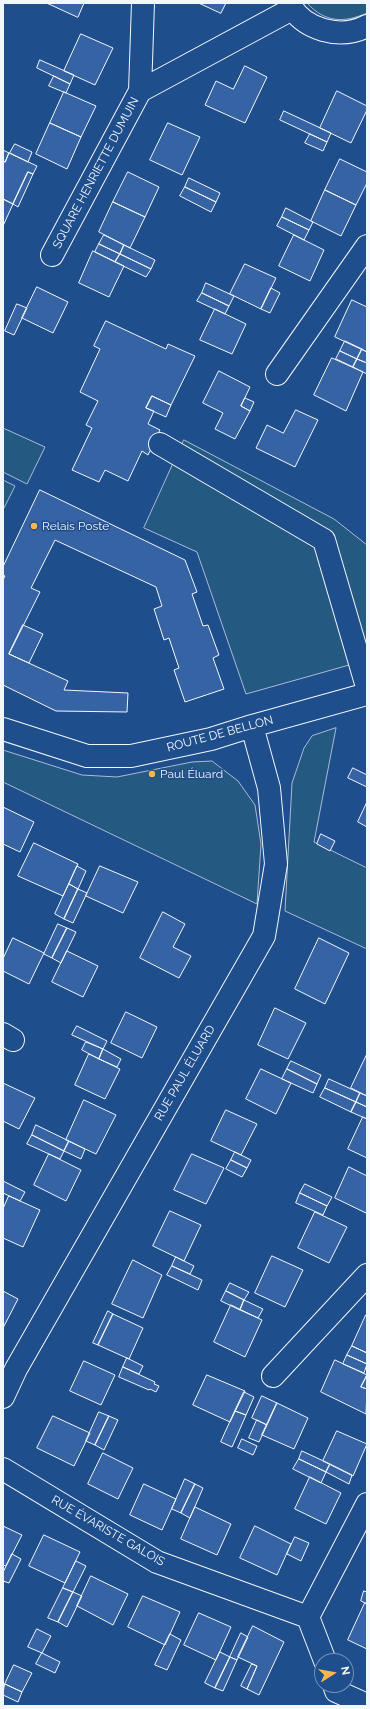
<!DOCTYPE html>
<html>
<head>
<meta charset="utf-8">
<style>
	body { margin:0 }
	#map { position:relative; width:370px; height:1709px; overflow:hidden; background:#1f4e8c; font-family:Raleway,sans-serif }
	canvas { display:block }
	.frame { position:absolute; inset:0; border:4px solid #f2f6ff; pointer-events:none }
	.north { position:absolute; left:314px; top:1653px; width:40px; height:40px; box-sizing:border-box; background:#1f4e8c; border:1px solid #7391ba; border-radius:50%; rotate:79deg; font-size:11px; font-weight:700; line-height:16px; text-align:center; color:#f2f6ff }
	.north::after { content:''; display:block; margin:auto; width:14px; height:18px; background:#ffb74d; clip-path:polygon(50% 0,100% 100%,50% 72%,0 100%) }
</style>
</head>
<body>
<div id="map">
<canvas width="370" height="1709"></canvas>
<div class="frame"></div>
<div class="north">N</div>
</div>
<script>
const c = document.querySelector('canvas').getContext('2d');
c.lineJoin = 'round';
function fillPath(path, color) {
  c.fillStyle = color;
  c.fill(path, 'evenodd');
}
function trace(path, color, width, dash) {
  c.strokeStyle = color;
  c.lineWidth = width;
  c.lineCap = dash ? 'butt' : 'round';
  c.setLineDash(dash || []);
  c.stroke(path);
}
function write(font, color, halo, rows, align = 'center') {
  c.font = font + ' Raleway,sans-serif';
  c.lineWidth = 3;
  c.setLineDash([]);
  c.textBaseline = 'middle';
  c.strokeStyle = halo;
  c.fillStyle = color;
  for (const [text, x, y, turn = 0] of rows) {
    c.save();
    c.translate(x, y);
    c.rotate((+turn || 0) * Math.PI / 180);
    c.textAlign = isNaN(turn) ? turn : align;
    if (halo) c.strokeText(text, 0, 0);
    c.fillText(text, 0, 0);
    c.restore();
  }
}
const green = new Path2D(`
	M307,3H367V13C344,23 325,23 307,3Z
	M3,428L45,447L27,484L3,472Z
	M184,440L334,519L367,545V660L246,694L197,552L144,528Z
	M3,480L15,486L3,510Z
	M336,728L314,842L367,868V949L285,911L292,783L304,748L312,736Z
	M3,750L82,775L117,777L192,762L212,761L238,781L255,805L261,844L257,904L3,782Z`);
fillPath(green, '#245a82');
trace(green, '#a8bbd7', 1);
const building = new Path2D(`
	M47,3H84L78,17Z
	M199,3H226L221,13Z
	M81,34L113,48L95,85L64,71Z
	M40,60L74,75L70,84L37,68Z
	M245,66L267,77L245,123L205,105L216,81L233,89Z
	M54,76L70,84L66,93L49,86Z
	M337,91L367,106V110L351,143L320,128Z
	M64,92L96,106L81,137L50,123Z
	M284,111L331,133L327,142L280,120Z
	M50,123L81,137L67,169L36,154Z
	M168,123L200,137L182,175L150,160Z
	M310,134L327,142L323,151L305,143Z
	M15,144L32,152L28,162L10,153Z
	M3,150L9,153L5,162L3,161Z
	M9,153L37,166L33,174L28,172L13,204L3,199V161L5,162Z
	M340,159L367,172V183L356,205L325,190Z
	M28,172L33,174L18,207L13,204Z
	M128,172L159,187L145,217L113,202Z
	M189,178L220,193L216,202L185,187Z
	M185,187L216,202L211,212L180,196Z
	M325,190L356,205L341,236L311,221Z
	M3,199L13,204L3,226Z
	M113,202L145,217L130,248L99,232Z
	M286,208L313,222L309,230L282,217Z
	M282,217L309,230L304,240L277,226Z
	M104,235L124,245L120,254L99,244Z
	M294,235L324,250L310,281L279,266Z
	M99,244L120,254L115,262L95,252Z
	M124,245L155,260L151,269L120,254Z
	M93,251L124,266L109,297L79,283Z
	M120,254L151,269L146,277L115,262Z
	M245,264L276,278L261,309L230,294Z
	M206,283L234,296L229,306L202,293Z
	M37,287L68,302L53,333L22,318Z
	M271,288L280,293L270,313L261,309Z
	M202,293L229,306L225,314L197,301Z
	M352,300L367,307V352L335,337Z
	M17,304L27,308L14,335L5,331Z
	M215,309L246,324L232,354L200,340Z
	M106,321L166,349L168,344L195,356L171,405L152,396L146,408L154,411L148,424L160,430L148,455L142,451L128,481L105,470L99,482L72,470L92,428L86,425L98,401L80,392L100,349L94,346Z
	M345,341L362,349L357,359L340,351Z
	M362,349L367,352V363L357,359Z
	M340,351L357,359L353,367L336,359Z
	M332,358L363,372L346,411L314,395Z
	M357,359L367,363V374L353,367Z
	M219,371L250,387L241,406L250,411L235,439L215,429L223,413L203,403Z
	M152,396L171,405L166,417L146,408Z
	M245,398L254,402L250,411L241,406Z
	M296,410L318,420L295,467L256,448L267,425L283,433Z
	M40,490L185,560L197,592L192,594L203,626L208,625L219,655L213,658L224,689L185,702L174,670L179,668L169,638L164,640L154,609L162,606L156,587L55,540L31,588L40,592L9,654L68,681L64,690L128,693L127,712L56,711L3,685V580L5,576L3,575V567Z
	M23,625L43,634L29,663L9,654Z
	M353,768L367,775V787L348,778Z
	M367,802V827L358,822Z
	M3,807L34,822L20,852L3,844Z
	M321,834L335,841L330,851L317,844Z
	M34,843L78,864L63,896L18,876Z
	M77,866L86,871L78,889L69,884Z
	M100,866L138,882L123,913L86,896Z
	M69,884L78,889L64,919L55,914Z
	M78,889L87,893L73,923L64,919Z
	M163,912L185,924L173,947L191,956L179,978L140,958Z
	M58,924L67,928L52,958L44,954Z
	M67,928L76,932L61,963L52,958Z
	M13,938L44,953L29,984L3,971V959Z
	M319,938L349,953L325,1004L295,989Z
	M67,951L98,966L83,997L52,982Z
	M275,1008L306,1023L288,1059L258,1045Z
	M126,1012L157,1027L142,1058L111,1043Z
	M77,1026L107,1041L103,1049L72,1035Z
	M86,1042L103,1049L99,1059L82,1050Z
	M103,1049L121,1059L117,1067L99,1059Z
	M89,1054L120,1069L105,1099L75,1085Z
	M367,1054V1096L351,1088Z
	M291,1061L321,1075L317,1084L287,1069Z
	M261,1069L291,1083L276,1114L246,1099Z
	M287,1069L317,1084L313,1093L282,1079Z
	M329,1079L360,1093L356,1102L325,1088Z
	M3,1083L35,1098L19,1129L3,1121Z
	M325,1088L356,1102L351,1112L320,1097Z
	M360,1093L367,1096V1107L356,1102Z
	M84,1100L116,1115L96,1154L66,1140Z
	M356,1102L367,1107V1119L351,1112Z
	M226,1110L257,1124L241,1155L211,1141Z
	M363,1117L367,1119V1158L348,1149Z
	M36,1125L69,1141L64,1151L32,1135Z
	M32,1135L64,1151L60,1159L27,1144Z
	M69,1141L85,1149L81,1159L64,1151Z
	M235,1152L251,1160L247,1168L231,1160Z
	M49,1154L81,1170L66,1201L34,1185Z
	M192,1154L224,1168L206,1204L174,1190Z
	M231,1160L247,1168L242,1177L226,1169Z
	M349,1167L367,1176V1210L366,1213L335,1198Z
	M3,1181L25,1192L20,1201L3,1193Z
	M305,1184L332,1197L327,1206L300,1193Z
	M300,1193L327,1206L323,1215L296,1203Z
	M9,1196L40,1210L23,1247L3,1238V1209Z
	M170,1211L201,1225L184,1261L153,1246Z
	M315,1212L347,1227L329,1263L298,1248Z
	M272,1256L303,1270L285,1307L255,1293Z
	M176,1257L194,1266L190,1274L172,1266Z
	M133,1260L162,1275L143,1318L112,1304Z
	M172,1266L202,1280L198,1290L167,1275Z
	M230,1283L249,1292L244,1300L226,1291Z
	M3,1291L18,1299L3,1328Z
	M226,1291L244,1300L240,1310L221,1301Z
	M244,1300L263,1309L258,1318L240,1310Z
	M231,1305L262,1320L245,1357L214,1342Z
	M108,1311L113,1314L98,1345L93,1343Z
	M113,1314L143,1328L129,1359L98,1345Z
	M366,1315H367V1353L352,1346Z
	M352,1346L367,1353V1364L347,1355Z
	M347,1355L367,1364L364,1373L343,1364Z
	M127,1358L143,1366L139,1374L123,1367Z
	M335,1360L367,1375L361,1387L367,1389L366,1414L321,1392Z
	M84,1361L115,1375L101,1405L70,1391Z
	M123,1367L155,1382L154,1384L159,1386L156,1392L150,1389L149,1390L119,1377Z
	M207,1375L245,1391L230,1422L193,1405Z
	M367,1375V1389L361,1387Z
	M244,1392L254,1397L246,1415L235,1411Z
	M262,1396L277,1403L267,1425L252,1418Z
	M277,1403L308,1418L294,1449L262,1435Z
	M235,1411L246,1415L232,1447L221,1442Z
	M99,1412L109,1416L95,1445L86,1441Z
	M53,1416L90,1433L74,1466L37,1448Z
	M109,1416L118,1420L104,1450L95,1445Z
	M257,1420L267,1425L259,1442L249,1438Z
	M337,1431L367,1444L353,1476L323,1461Z
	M242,1439L257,1446L253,1455L238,1448Z
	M302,1451L330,1464L326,1472L299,1459Z
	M103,1453L133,1468L118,1499L88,1484Z
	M299,1459L326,1472L321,1483L293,1469Z
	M330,1464L352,1475L349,1484L326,1472Z
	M310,1477L341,1493L326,1524L295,1509Z
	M185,1479L195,1484L181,1513L172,1509Z
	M144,1484L176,1499L162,1530L130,1515Z
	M195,1484L203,1488L190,1518L181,1513Z
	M195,1507L231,1524L217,1555L181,1539Z
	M3,1526L22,1535L6,1566L3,1565Z
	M255,1526L291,1544L277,1575L240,1558Z
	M44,1535L80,1552L65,1583L29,1566Z
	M295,1537L309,1543L301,1561L287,1554Z
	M12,1554L21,1559L9,1583L3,1581V1573Z
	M76,1561L86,1566L73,1592L63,1588Z
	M91,1576L128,1594L113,1625L77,1606Z
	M63,1588L73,1592L58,1622L48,1618Z
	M364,1591L367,1592V1604L361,1601Z
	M73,1592L82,1596L67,1627L58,1622Z
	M143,1596L180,1612L165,1645L128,1627Z
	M365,1603L367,1604V1649L348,1640Z
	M199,1613L231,1627L216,1660L184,1645Z
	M253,1626L284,1642L259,1695L247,1689L257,1666L238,1657Z
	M37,1629L51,1636L42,1653L28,1647Z
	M241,1633L248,1637L237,1660L230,1657Z
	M170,1634L181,1640L167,1670L155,1665Z
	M220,1652L230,1657L215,1688L205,1683Z
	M42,1653L60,1662L55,1673L36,1664Z
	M230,1657L237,1660L223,1691L215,1688Z
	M252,1664L257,1666L247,1689L241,1686Z
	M14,1665L32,1673L22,1692L5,1684Z
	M5,1684L22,1692L18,1702L3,1695Z`);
fillPath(building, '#3563a3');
trace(building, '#f2f6ff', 1);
const minor = new Path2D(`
	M289,3C303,30 340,40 367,26
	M140,91L143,3
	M52,255L140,91L292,9
	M277,374L367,246
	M160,444L324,540L367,687
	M3,729L87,756H131L211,739L252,726L367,694
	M3,1034L13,1040
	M273,1376L367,1275
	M3,1397L16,1369L264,936L276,864L269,788L252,726
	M3,1469L157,1562L308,1617L325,1661
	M308,1617L367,1504
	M334,1685L336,1691L367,1705`);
trace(minor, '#f2f6ff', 24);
trace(minor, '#1f4e8c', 22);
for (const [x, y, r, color] of [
	[34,526,4,"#ffb74d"],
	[152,774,4,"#ffb74d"]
]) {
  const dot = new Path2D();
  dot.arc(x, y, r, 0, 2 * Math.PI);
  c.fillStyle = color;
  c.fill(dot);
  trace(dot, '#1f4e8c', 1.5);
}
write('12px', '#f2f6ff', '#1f4e8c', [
	["SQUARE HENRIETTE DUMUIN",96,173,-62],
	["ROUTE DE BELLON",220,734,-15],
	["RUE PAUL ÉLUARD",185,1073,-60],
	["RUE ÉVARISTE GALOIS",108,1531,30]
]);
write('12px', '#f2f6ff', '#1f4e8c', [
	["Relais Poste",42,526],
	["Paul Éluard",160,774]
], 'left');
</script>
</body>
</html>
